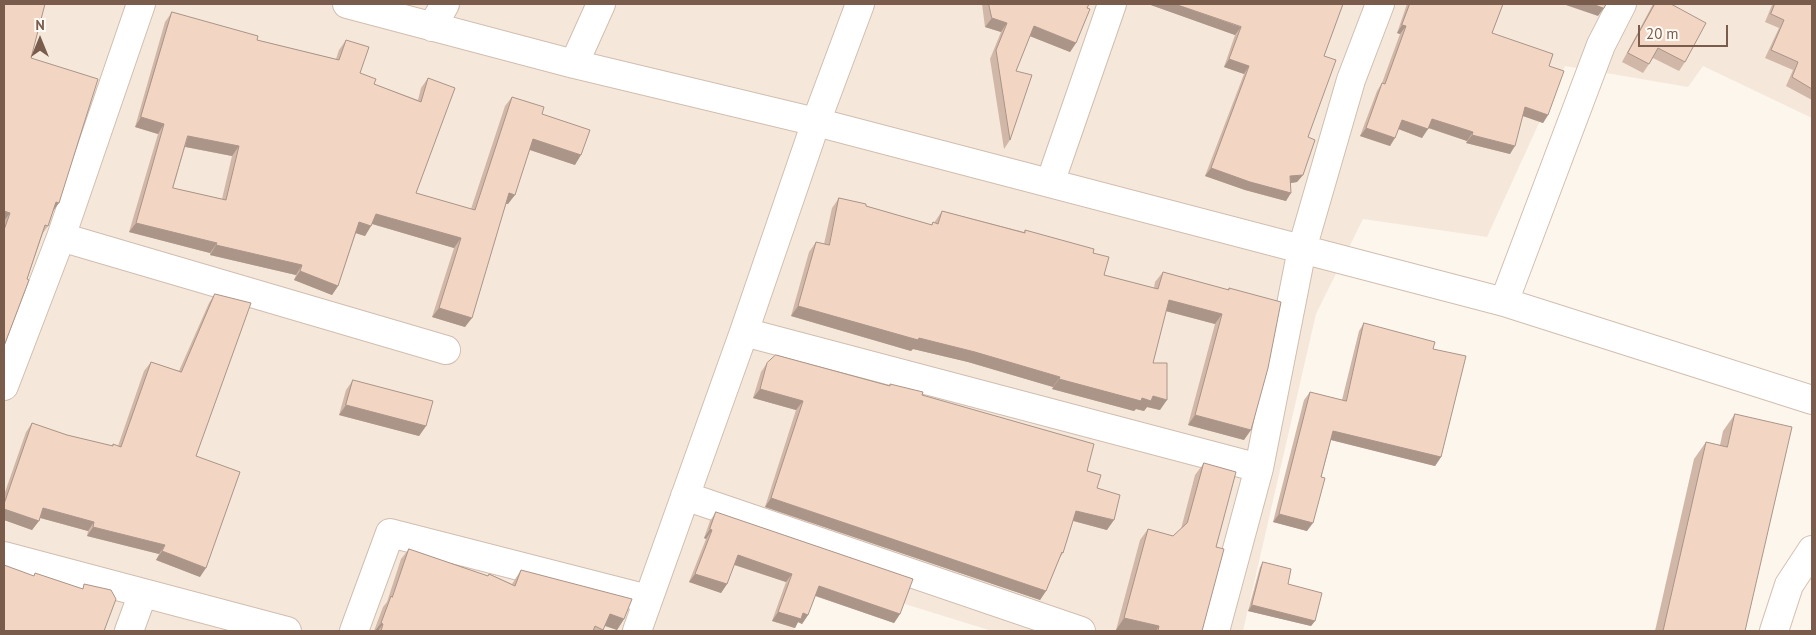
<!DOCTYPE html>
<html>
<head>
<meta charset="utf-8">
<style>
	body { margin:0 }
	#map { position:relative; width:1816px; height:635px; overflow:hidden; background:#fdf6ec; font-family:"PT Sans",sans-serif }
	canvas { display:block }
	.frame { position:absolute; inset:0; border:5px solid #7a5c4d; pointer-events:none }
	.north { position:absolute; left:15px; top:15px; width:50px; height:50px; -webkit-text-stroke:4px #fffaf3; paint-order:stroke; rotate:0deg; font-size:14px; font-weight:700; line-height:20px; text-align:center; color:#7a5c4d }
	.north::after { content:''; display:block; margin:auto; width:18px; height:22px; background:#7a5c4d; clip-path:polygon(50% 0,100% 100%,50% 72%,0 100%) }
	.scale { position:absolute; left:1638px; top:25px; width:90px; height:22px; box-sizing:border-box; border:2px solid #7a5c4d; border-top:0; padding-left:6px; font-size:15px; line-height:18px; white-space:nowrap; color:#7a5c4d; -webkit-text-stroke:4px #fffaf3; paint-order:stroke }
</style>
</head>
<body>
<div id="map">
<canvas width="1816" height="635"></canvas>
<div class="frame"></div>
<div class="north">N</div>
<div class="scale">20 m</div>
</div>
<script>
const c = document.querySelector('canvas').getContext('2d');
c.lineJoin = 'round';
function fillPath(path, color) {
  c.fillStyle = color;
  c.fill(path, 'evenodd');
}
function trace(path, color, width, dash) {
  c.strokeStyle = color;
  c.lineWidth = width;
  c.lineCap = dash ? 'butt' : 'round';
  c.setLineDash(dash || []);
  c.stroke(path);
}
fillPath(new Path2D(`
	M4,4H1812V118L1703,66L1688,87L1565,66L1487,237L1363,219L1316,314L1243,631H992L808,574L794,631H4Z`), '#f5e8da');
const minor = new Path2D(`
	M347,4L574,64L816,122L1504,302L1812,400
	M432,27L445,4
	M574,64L601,4
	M1050,183L1112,4
	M61,237L446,350
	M1504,302L1601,45L1622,4
	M744,332L1259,468
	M4,386L61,237L141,4
	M685,496L1081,631
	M4,556L287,631
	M129,631L143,593
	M354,631L390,533L648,599
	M637,631L744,332L816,122L860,4
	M1215,631L1259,468L1302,249L1351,80L1380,4`);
const secondary = new Path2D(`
	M1774,631L1789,585L1812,550`);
trace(minor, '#d1beb0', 30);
trace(secondary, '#d6c0b0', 30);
trace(minor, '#fff', 28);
trace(secondary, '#fff', 28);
fillPath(new Path2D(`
	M4,4L31,58L53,211L48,226L43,233L4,346Z
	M982,4H1089L1076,43L1070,52L1030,36L1016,71L1010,140L1004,149L990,59L1001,32L985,27Z
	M1148,4H1343L1324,56L1308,137L1303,175L1297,182L1291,183L1286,201L1245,190L1205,176L1244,74L1224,67L1235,35Z
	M1407,4H1503L1492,33L1549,66L1548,115L1543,123L1523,116L1510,154L1466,143L1467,141L1428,128L1422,138L1398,129L1390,146L1360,136L1377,91L1382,83L1400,34L1397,33Z
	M1653,4H1671L1685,62L1679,71L1653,58L1643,73L1622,62Z
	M1770,4H1812V100L1786,86L1793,70L1765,58L1779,28L1765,22L1772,5Z
	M172,12L257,40L336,59L339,50L346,40L360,73L374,84L418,100L421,88L428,78L416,193L471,209L505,106L512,97L542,114L575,165L530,150L508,204H506L465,327L432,317L454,248L372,224L365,236L356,233L338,286L332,295L294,280L296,275L210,255V253L129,232L158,134L135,127L165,22ZM185,147L232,156L222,199L173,188Z
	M839,198L931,225L933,222L934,223L942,211L1024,232L1025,230L1093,253L1104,275L1154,288L1155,282L1163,272L1228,290L1229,288L1244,440L1188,425L1215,324L1166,311L1153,363L1160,410L1147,407L1144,411L1136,409L1134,411L1052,389L1053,387L968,362L913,349L911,351L791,316L809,252L816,242L824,244L832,208Z
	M215,294L196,456L200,577L156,560L159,554L87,536L88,531L40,518L32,530L4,520V495L26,432L32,423L67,435L112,446L113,444L118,446L144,371L151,362L179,371L209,303Z
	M1364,323L1433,349L1441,457L1435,466L1331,440L1307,531L1273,522L1304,400L1310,392L1342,400L1359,331Z
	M767,363L889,386L890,384L922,395L1087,471L1097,488L1107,530L1073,521L1063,553L1059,559L1046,591L1040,600L765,507L796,410L753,398L761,372Z
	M353,380L426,426L419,436L339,415L346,390Z
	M1735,414L1745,631H1655L1694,459L1706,442L1720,445L1723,431Z
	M1204,463L1216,547L1202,631H1121L1116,630L1140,540L1148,529L1173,536L1181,529L1195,475Z
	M716,512L900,614L894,623L815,596L808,615L802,624L798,622L795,628L772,621L786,582L734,565L727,584L721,593L689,582L706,539L704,538L710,521Z
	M409,549L488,576L489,574L512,584L514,581L521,570L624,619L617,630L605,625L602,631H374L383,607L387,602L401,559Z
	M1263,562L1315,621L1311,626L1248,611L1260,567Z`), '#d1b7a8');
fillPath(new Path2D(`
	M1148,4H1175L1241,27L1235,35Z
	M1563,4H1593L1604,8L1598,16Z
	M992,18L1007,23L1001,32L985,27Z
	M1402,25L1406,26L1400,34L1397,33Z
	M1034,26L1076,43L1070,52L1027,35Z
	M1229,59L1249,66L1244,74L1224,67Z
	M1525,107L1548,115L1543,123L1520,115Z
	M141,117L164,124L158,134L135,127Z
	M1432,119L1473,132L1467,141L1426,127Z
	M1402,120L1428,129L1422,138L1396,128Z
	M1366,128L1395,138L1390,146L1360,136Z
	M1472,135L1515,146L1510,154L1466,143Z
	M188,136L239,146L232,156L181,146Z
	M533,139L581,155L575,165L527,149Z
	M1211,168L1291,193L1286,201L1245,190L1205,176Z
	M1303,175L1297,182L1285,184L1290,176Z
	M509,193L515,195L508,204L502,203Z
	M56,202L59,203L50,215Z
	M4,211L10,213L4,221Z
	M376,214L461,238L454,248L369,223Z
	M359,222L371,226L365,236L352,232Z
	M136,223L217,243L210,253L129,232Z
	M216,245L302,265L296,275L210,255Z
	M300,271L338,286L332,295L294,280Z
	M1169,300L1222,314L1215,324L1162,310Z
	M798,306L975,352L1060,377L1053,387L968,362L913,349L911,351L791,316Z
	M439,308L472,318L465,327L432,317Z
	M1059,379L1142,398L1153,396L1167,400L1160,410L1147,407L1144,411L1136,409L1134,411L1052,389Z
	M760,389L803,401L796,410L753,398Z
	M346,405L426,426L419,436L339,415Z
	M1195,415L1251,430L1244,440L1188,425Z
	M1333,431L1441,457L1435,466L1327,439Z
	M771,498L1046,591L1040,600L765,507Z
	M43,508L94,522L88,531L37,517Z
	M4,509L39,521L32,530L4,520Z
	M1076,511L1114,520L1107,530L1070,520Z
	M1279,514L1313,523L1307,531L1273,522Z
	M93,527L165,545L159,554L87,536Z
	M710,529L712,530L706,539L704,538Z
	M162,551L206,568L200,577L156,560Z
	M738,555L792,574L786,582L732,564Z
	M695,574L727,584L721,593L689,582Z
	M819,586L900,614L894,623L813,595Z
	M1252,605L1315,621L1311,626L1248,611Z
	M778,612L803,613L808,615L802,624L798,622L795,628L772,621Z
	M610,614L624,619L617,630L602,625Z
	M1124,618L1159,626L1156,631H1121L1116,630Z
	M381,623L383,624L378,631H375Z`), '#aa9588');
const building = new Path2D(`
	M4,4H45L31,58L98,79L59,203L56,202L48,226L45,225L27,279L29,280L4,346V230L10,213L4,211Z
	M989,4H1089L1087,8L1090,9L1076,43L1034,26L1016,71L1032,75L1010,140L996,50L1007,23L992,18Z
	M1175,4H1343L1324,56L1336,60L1308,137L1315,140L1303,175L1290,176L1291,193L1250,182L1211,168L1249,66L1229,59L1241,27Z
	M1410,4H1503L1492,33L1553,54L1549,66L1564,71L1548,115L1525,107L1515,146L1472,135L1473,132L1432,119L1428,129L1402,120L1395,138L1366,128L1382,83L1385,84L1406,26L1402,25Z
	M1593,4H1606L1604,8Z
	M1655,4H1671L1706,23L1685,62L1658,48L1649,64L1628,53Z
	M1775,4H1812V89L1792,77L1798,62L1771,50L1784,20L1771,14Z
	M172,12L258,36L257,40L339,60L346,40L369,47L360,73L376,79L374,84L421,102L428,78L455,88L416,193L475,210L512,97L544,107L542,114L590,130L581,155L533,139L515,195L509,193L472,318L439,308L461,238L376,214L371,226L359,222L338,286L300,271L302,265L216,245L217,243L136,223L164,124L141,117ZM188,136L239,146L226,200L173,188Z
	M839,198L866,204V206L932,225L933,222L938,224L942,211L1025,233V230L1094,249L1093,253L1109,257L1104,275L1158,289L1163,272L1229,290V288L1281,302L1268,368L1251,430L1195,415L1222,314L1169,300L1153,363H1167V400L1153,396L1151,401L1142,398L1141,401L1059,379L1060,377L975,352L919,338L918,340L798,306L816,242L829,245Z
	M215,294L251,303L196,456L240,472L206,568L162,551L165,545L93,527L94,522L43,508L39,521L4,509V504L32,423L67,435L113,446V444L121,447L151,362L181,372Z
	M1364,323L1435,342L1433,349L1466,356L1441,457L1333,431L1321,477L1325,478L1313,523L1279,514L1310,392L1346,401Z
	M776,355L890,386V384L923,392L922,395L1094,444L1087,471L1101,475L1097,488L1120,495L1114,520L1076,511L1063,553L1062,552L1046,591L771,498L803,401L760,389L767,363Z
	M353,380L433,401L426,426L346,405Z
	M1735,414L1792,427L1745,631H1663L1706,442L1727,447Z
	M1204,463L1236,472L1216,547L1224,549L1202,631H1158L1159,626L1124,618L1148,529L1173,536L1187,523Z
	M716,512L913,579L900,614L819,586L808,615L803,613L801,619L778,612L792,574L738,555L727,584L695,574L712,530L710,529Z
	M409,549L488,576L489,574L515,586L521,570L632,599L624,619L610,614L603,630L595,626L593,631H381L383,624L381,623L391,596L392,597Z
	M1263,562L1291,569L1288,584L1322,593L1315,621L1252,605Z
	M4,565L34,576L35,573L83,589L84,584L111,590L116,599L104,631H4Z`);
fillPath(building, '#f3d5c3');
trace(building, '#aa9588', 1);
</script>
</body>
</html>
